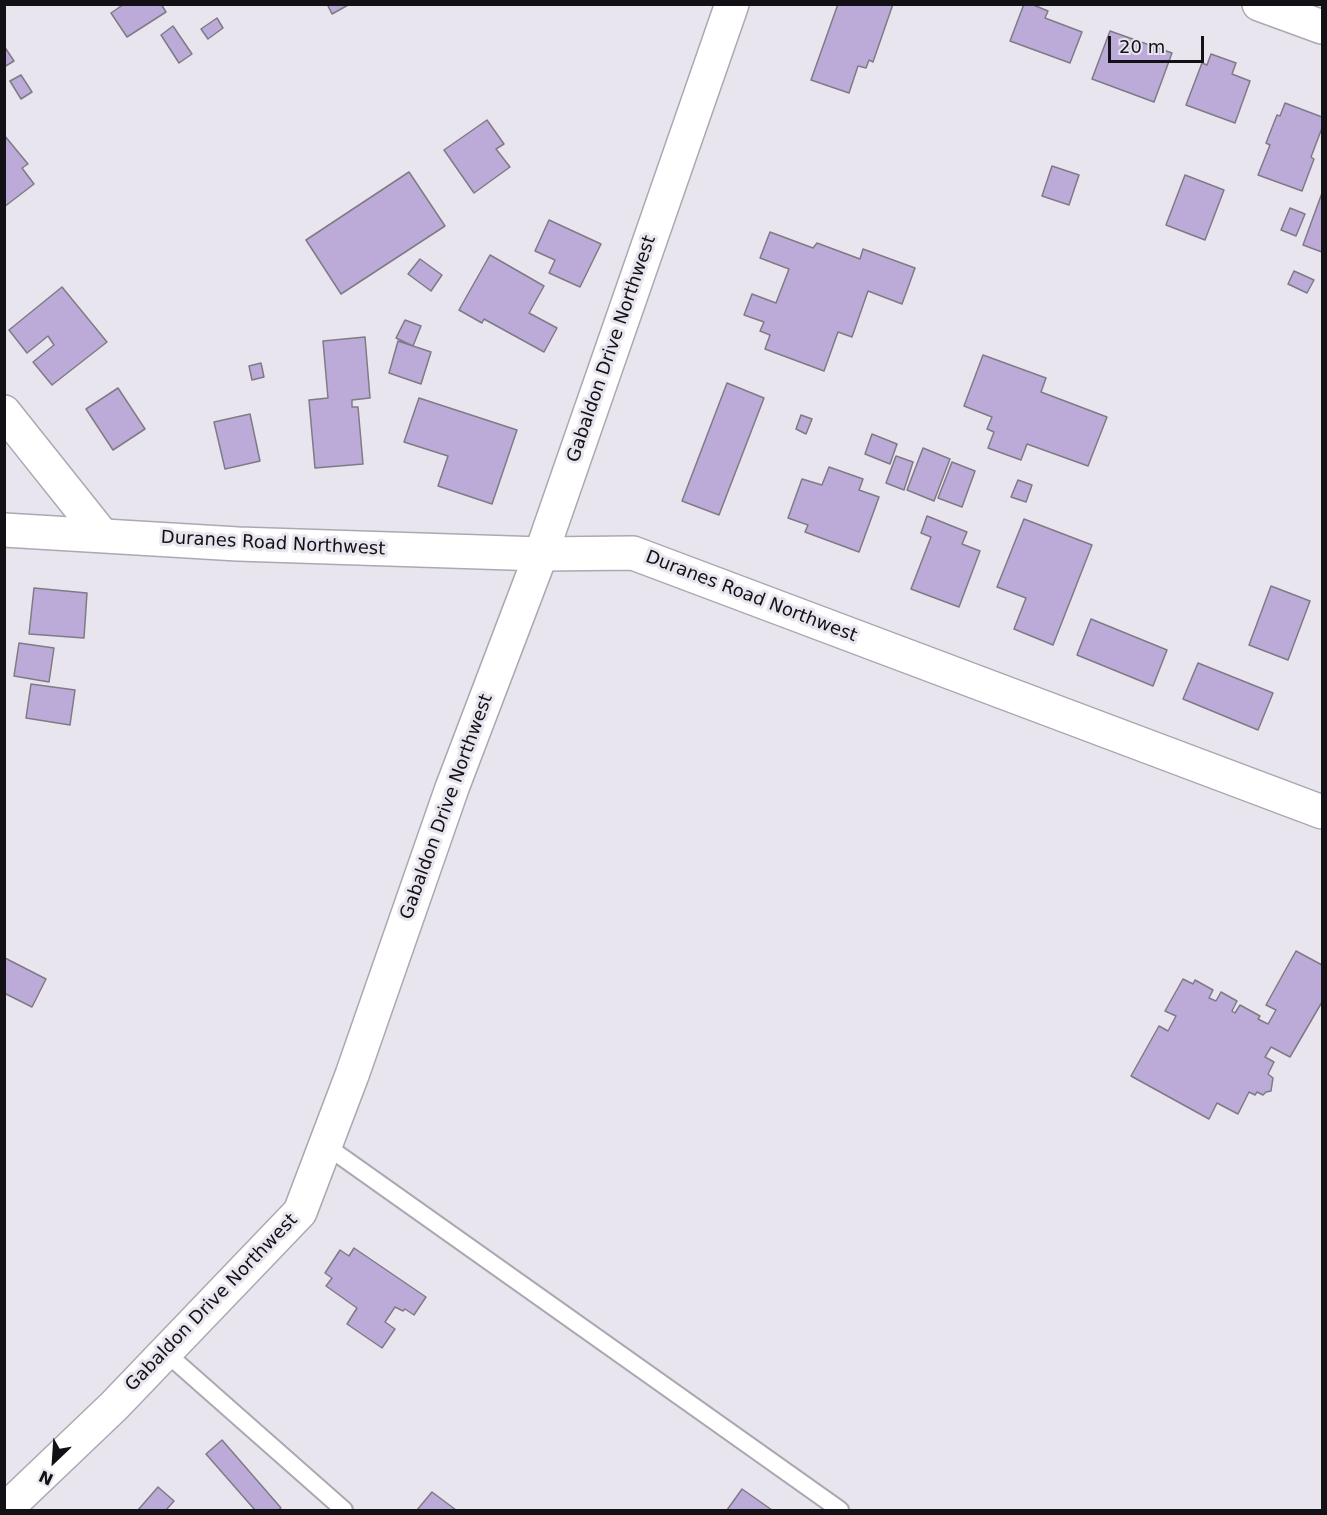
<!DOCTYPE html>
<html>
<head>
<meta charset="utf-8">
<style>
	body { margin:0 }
	#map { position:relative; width:1327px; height:1515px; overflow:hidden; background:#e8e5ef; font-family:"DejaVu Sans",sans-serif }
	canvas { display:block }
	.frame { position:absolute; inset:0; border:6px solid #131115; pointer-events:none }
	.north { position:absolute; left:24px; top:1431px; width:60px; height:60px; -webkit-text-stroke:4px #e8e5ef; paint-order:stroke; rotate:205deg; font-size:16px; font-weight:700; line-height:24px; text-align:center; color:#131115 }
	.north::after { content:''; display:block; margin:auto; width:21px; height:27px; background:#131115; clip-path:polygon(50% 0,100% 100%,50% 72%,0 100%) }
	.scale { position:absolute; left:1108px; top:36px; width:96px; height:27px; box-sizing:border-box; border:3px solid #131115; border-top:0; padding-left:8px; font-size:18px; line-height:21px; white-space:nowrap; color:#131115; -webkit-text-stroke:4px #e8e5ef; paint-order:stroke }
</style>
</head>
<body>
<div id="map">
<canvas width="1327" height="1515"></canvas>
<div class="frame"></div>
<div class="north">N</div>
<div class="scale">20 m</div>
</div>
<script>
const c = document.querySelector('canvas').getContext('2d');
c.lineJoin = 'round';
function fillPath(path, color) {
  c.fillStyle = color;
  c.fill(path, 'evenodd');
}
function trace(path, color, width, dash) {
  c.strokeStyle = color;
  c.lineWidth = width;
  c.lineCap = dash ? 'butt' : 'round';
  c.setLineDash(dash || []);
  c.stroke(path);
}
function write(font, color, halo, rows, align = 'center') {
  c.font = font + ' "DejaVu Sans",sans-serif';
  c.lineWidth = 6;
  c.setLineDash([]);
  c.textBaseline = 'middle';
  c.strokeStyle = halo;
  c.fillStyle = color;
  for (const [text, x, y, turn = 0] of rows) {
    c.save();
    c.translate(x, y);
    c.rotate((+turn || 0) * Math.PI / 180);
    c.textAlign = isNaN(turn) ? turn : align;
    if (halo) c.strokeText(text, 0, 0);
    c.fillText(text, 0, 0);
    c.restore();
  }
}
const building = new Path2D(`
	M124,4H161L166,12L127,37L111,13Z
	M327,4H350L332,14Z
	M838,4H893L873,62L869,60L866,68L858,66L849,93L811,80Z
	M1024,4H1031L1048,11L1045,18L1082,32L1070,63L1010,41Z
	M217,18L223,28L208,39L201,29Z
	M173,26L192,54L179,63L161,35Z
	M1110,31L1172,53L1154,102L1092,79Z
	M4,46L14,61L4,67Z
	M1211,54L1236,63L1232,74L1250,81L1235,123L1186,105L1202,63L1207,65Z
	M21,75L32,92L21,99L10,81Z
	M1285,103L1322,117V128L1311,157L1314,159L1302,191L1258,175L1270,145L1266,143L1277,115L1280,116Z
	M487,120L504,144L496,149L510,167L474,193L444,150Z
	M4,135L28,164L22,168L34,184L4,207Z
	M1052,166L1079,175L1069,205L1042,196Z
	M409,172L445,226L341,294L306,240Z
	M1185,175L1224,190L1205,240L1166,225Z
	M1322,193V252L1303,245Z
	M1290,208L1305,214L1296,236L1281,230Z
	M549,220L601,244L580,287L549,273L555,260L535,251Z
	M770,232L813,248L817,243L860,259L863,249L915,268L902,304L868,291L852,337L838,332L824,371L765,349L770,335L760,331L764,322L744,315L752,294L776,303L789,269L760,258Z
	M490,255L544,286L529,313L557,328L544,352L484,319L482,323L459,310Z
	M420,259L442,275L431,291L408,274Z
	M1294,271L1314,280L1307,293L1288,284Z
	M62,287L107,342L52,385L33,362L54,345L48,336L27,353L9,330Z
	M405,320L421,326L413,346L396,338Z
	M365,337L370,398L352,400V407H358L363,464L315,468L309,400L328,398L323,341Z
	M398,341L431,352L421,384L389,373Z
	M983,355L1046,378L1041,392L1107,417L1088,466L1027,444L1021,460L988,448L994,432L987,429L992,417L964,406Z
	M261,363L264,377L252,380L249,366Z
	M727,383L764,398L719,515L682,501Z
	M118,388L145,429L113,450L86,409Z
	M419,398L517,430L492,504L438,486L448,456L404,442Z
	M250,414L260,461L225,469L214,422Z
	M801,415L812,419L806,434L796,429Z
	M872,434L897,444L890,464L865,454Z
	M923,448L950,459L934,501L907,490Z
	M896,456L913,462L904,490L886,483Z
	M952,462L975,471L962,507L938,498Z
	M829,467L863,479L859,490L879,497L859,552L805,532L808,525L788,518L802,479L822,485Z
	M1018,480L1032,485L1026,502L1011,497Z
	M927,516L967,532L962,544L980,551L959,607L911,589L931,537L921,533Z
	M1024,519L1092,545L1053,645L1014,629L1026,598L997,587Z
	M1271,586L1310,601L1288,660L1249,645Z
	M34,588L87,593L84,638L29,634Z
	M1091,619L1167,650L1153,686L1077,655Z
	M19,643L54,648L49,682L14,676Z
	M1198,663L1273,693L1258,730L1183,699Z
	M31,684L75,690L70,725L26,718Z
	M1296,951L1322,965V1002L1290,1057L1271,1047L1265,1057L1274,1062L1268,1074L1273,1078L1271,1091L1266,1092L1263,1095L1257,1092L1255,1095L1249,1092L1238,1114L1217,1103L1209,1119L1131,1076L1159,1026L1168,1031L1176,1016L1165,1011L1183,979L1193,984L1195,980L1213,990L1209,998L1216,1001L1221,992L1237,1001L1232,1011L1235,1013L1240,1005L1260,1016L1258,1019L1268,1024L1276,1010L1266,1005Z
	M5,958L46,979L32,1007L4,993Z
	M354,1248L426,1297L414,1315L405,1309L403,1311L395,1307L385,1322L395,1329L382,1348L347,1324L357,1308L326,1286L332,1278L325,1273L340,1250L349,1256Z
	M222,1440L281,1508L278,1510H255L206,1454Z
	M158,1487L174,1501L166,1510H138Z
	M742,1489L772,1510H727Z
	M432,1492L456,1510H417Z`);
fillPath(building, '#bcabd8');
trace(building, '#7f7b85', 1.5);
const service = new Path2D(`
	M325,1145L840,1510
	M165,1352L344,1510`);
const minor = new Path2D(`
	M1259,4L1322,27
	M4,412L102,535
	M541,554L633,553L1322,812`);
const tertiary = new Path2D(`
	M4,530L238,544L541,554
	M5,1510L114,1406L300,1212L352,1075L452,788L541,554L732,4`);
trace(service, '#aca8b2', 20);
trace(minor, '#aca8b2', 36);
trace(tertiary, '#aca8b2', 36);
trace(service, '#fff', 16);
trace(minor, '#fff', 33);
trace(tertiary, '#fff', 33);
write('18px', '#131115', '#e8e5ef', [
	["Gabaldon Drive Northwest",612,349,-71],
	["Duranes Road Northwest",273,544,3],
	["Duranes Road Northwest",751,597,21],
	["Gabaldon Drive Northwest",447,807,-70],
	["Gabaldon Drive Northwest",212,1303,-46]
]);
</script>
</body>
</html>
